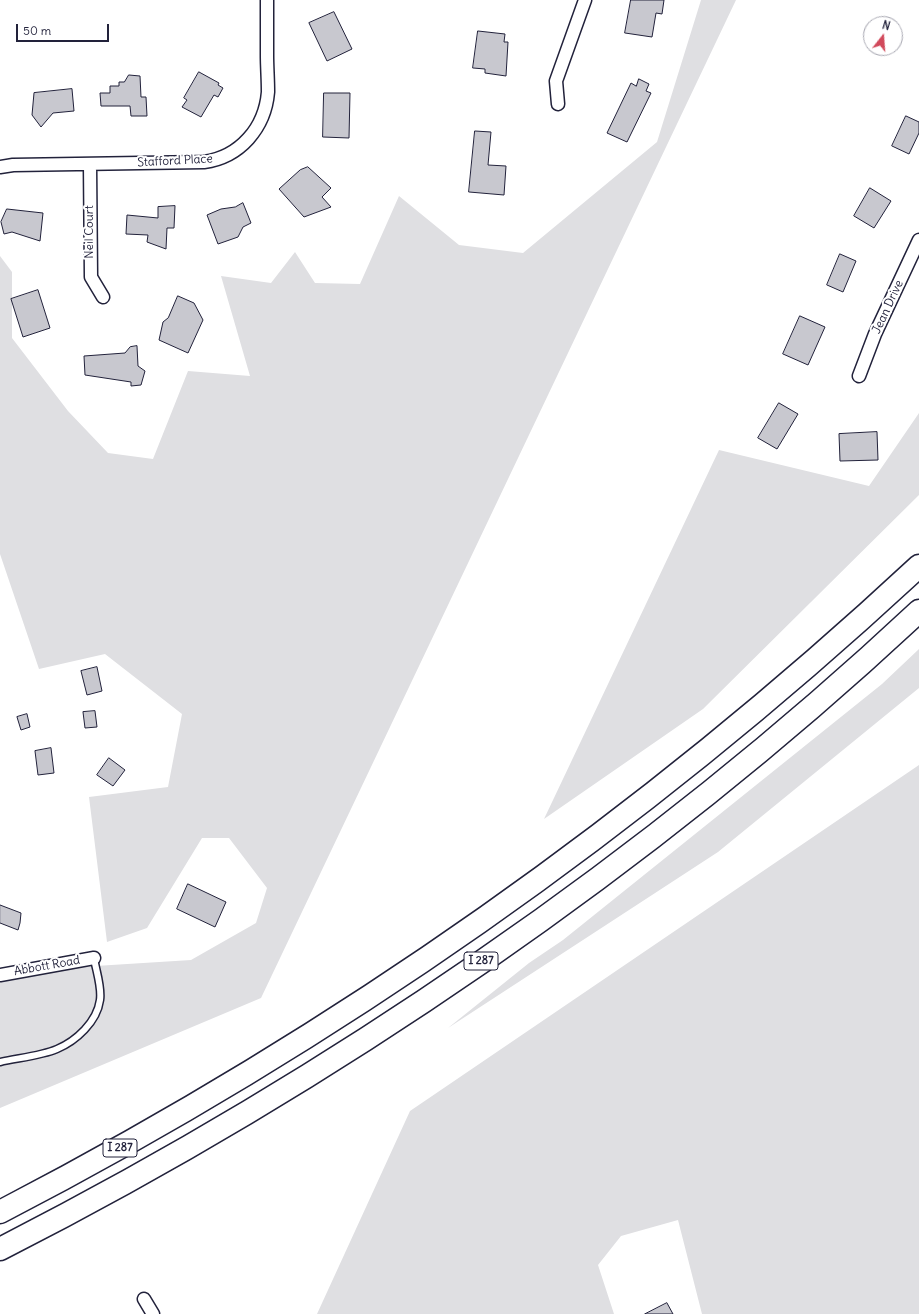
<!DOCTYPE html>
<html>
<head>
<meta charset="utf-8">
<style>
	body { margin:0 }
	#map { position:relative; width:919px; height:1314px; overflow:hidden; background:#fff; font-family:Delius,sans-serif }
	canvas { display:block }
	.north { position:absolute; left:863px; top:16px; width:40px; height:40px; box-sizing:border-box; background:#fff; border:1px solid #a7a7b1; border-radius:50%; rotate:17deg; font-size:11px; font-weight:700; line-height:16px; text-align:center; color:#22223b }
	.north::after { content:''; display:block; margin:auto; width:14px; height:18px; background:#d1495b; clip-path:polygon(50% 0,100% 100%,50% 72%,0 100%) }
	.scale { position:absolute; left:16px; top:24px; width:93px; height:18px; box-sizing:border-box; border:2px solid #22223b; border-top:0; padding-left:5px; font-size:12px; line-height:14px; white-space:nowrap; color:#22223b; -webkit-text-stroke:3px #fff; paint-order:stroke }
</style>
</head>
<body>
<div id="map">
<canvas width="919" height="1314"></canvas>
<div class="north">N</div>
<div class="scale">50 m</div>
</div>
<script>
const c = document.querySelector('canvas').getContext('2d');
c.lineJoin = 'round';
function fillPath(path, color) {
  c.fillStyle = color;
  c.fill(path, 'evenodd');
}
function trace(path, color, width, dash) {
  c.strokeStyle = color;
  c.lineWidth = width;
  c.lineCap = dash ? 'butt' : 'round';
  c.setLineDash(dash || []);
  c.stroke(path);
}
function write(font, color, halo, rows, align = 'center') {
  c.font = font + ' Delius,sans-serif';
  c.lineWidth = 4;
  c.setLineDash([]);
  c.textBaseline = 'middle';
  c.strokeStyle = halo;
  c.fillStyle = color;
  for (const [text, x, y, turn = 0] of rows) {
    c.save();
    c.translate(x, y);
    c.rotate((+turn || 0) * Math.PI / 180);
    c.textAlign = isNaN(turn) ? turn : align;
    if (halo) c.strokeText(text, 0, 0);
    c.fillText(text, 0, 0);
    c.restore();
  }
}
fillPath(new Path2D(`
	M701,0H736L261,998L0,1108V972L191,960L256,923L267,888L229,838H202L147,928L107,942L89,797L168,787L182,714L105,654L39,669L0,554V256L12,272V338L68,411L108,453L153,459L188,371L250,376L221,276L271,283L295,252L315,283L360,284L399,196L459,245L523,253L657,142Z
	M919,413V495L703,709L544,819L719,450L869,486Z
	M919,649V688L718,852L448,1028L529,963L563,940L882,684Z
	M919,765V1314H702L678,1220L621,1236L598,1265L614,1314H317L410,1111Z`), '#dfdfe2');
const building = new Path2D(`
	M631,0H664L662,14L656,13L652,37L625,33Z
	M334,12L352,49L327,61L309,23Z
	M478,31L505,34L504,42H508L506,76L485,73V69L473,68Z
	M199,72L219,83L218,85L223,88L218,97L214,95L201,117L182,107L187,100L184,98Z
	M129,75L140,76L141,97H146L147,116H131L130,106H101L100,93H110V86H119V82H124Z
	M639,79L649,84L646,91L651,93L627,142L607,133L631,83L636,86Z
	M72,89L74,111L53,113L41,127L32,115L34,93Z
	M324,93H350L349,138L323,137Z
	M906,116L919,122V133L909,154L892,146Z
	M475,131L491,132L488,165L506,166L504,195L469,192Z
	M308,167L331,188L322,197L331,207L304,217L279,189L300,170Z
	M870,188L891,201L874,228L854,216Z
	M243,203L251,223L243,227L238,237L218,244L207,215L221,209L235,207Z
	M175,206L174,228H167L166,249L147,242L148,235L126,234L127,215L158,218V207Z
	M7,209L43,213L40,241L12,232L4,234L1,222Z
	M840,254L856,261L843,292L827,285Z
	M38,290L50,328L23,337L11,299Z
	M178,296L194,303L203,320L188,353L159,340L163,322L168,318Z
	M800,316L825,327L808,365L783,354Z
	M137,346L138,366L145,371L141,385L131,386V382L85,375L84,356L125,353L130,347Z
	M779,403L798,414L777,449L758,438Z
	M877,432L878,460L840,461L839,434Z
	M97,667L102,691L87,695L81,671Z
	M95,711L97,727L85,728L83,712Z
	M27,714L30,727L21,730L17,717Z
	M51,748L54,773L38,775L35,751Z
	M109,758L125,770L113,786L97,775Z
	M188,884L226,902L215,927L177,909Z
	M0,905L21,913L20,923L18,930L0,923Z
	M667,1303L673,1314H645Z`);
fillPath(building, '#c8c8cf');
trace(building, '#22223b', 1);
const service = new Path2D(`
	M0,1062C17,1058 41,1056 57,1049C76,1041 97,1022 100,1000C102,987 96,971 94,958`);
const minor = new Path2D(`
	M558,104L556,81L585,0
	M90,164L91,277L103,297
	M0,167L13,165L204,162C240,157 265,128 268,92C268,79 267,67 267,55C267,37 267,18 267,0
	M859,376L875,334L919,240
	M0,975L94,958
	M144,1299L153,1314`);
const motorway = new Path2D(`
	M0,1212C334,1039 644,822 919,566
	M0,1249C328,1082 650,863 919,611`);
trace(service, '#22223b', 9);
trace(minor, '#22223b', 15);
trace(motorway, '#22223b', 25);
trace(service, '#fff', 6);
trace(minor, '#fff', 12);
trace(motorway, '#fff', 22);
for (const [x, y, w] of [
	[481,961,34],
	[120,1148,34]
]) {
  const box = new Path2D();
  box.roundRect(x - w / 2, y - 9, w, 18, 3);
  c.fillStyle = '#fff';
  c.fill(box);
  trace(box, '#22223b', 1);
}
write('bold 11px', '#22223b', null, [
	["I 287",481,961],
	["I 287",120,1148]
]);
write('12px', '#22223b', '#fff', [
	["Stafford Place",175,161,-3],
	["Neil Court",90,232,-90],
	["Jean Drive",888,307,-65],
	["Abbott Road",47,966,-10]
]);
</script>
</body>
</html>
